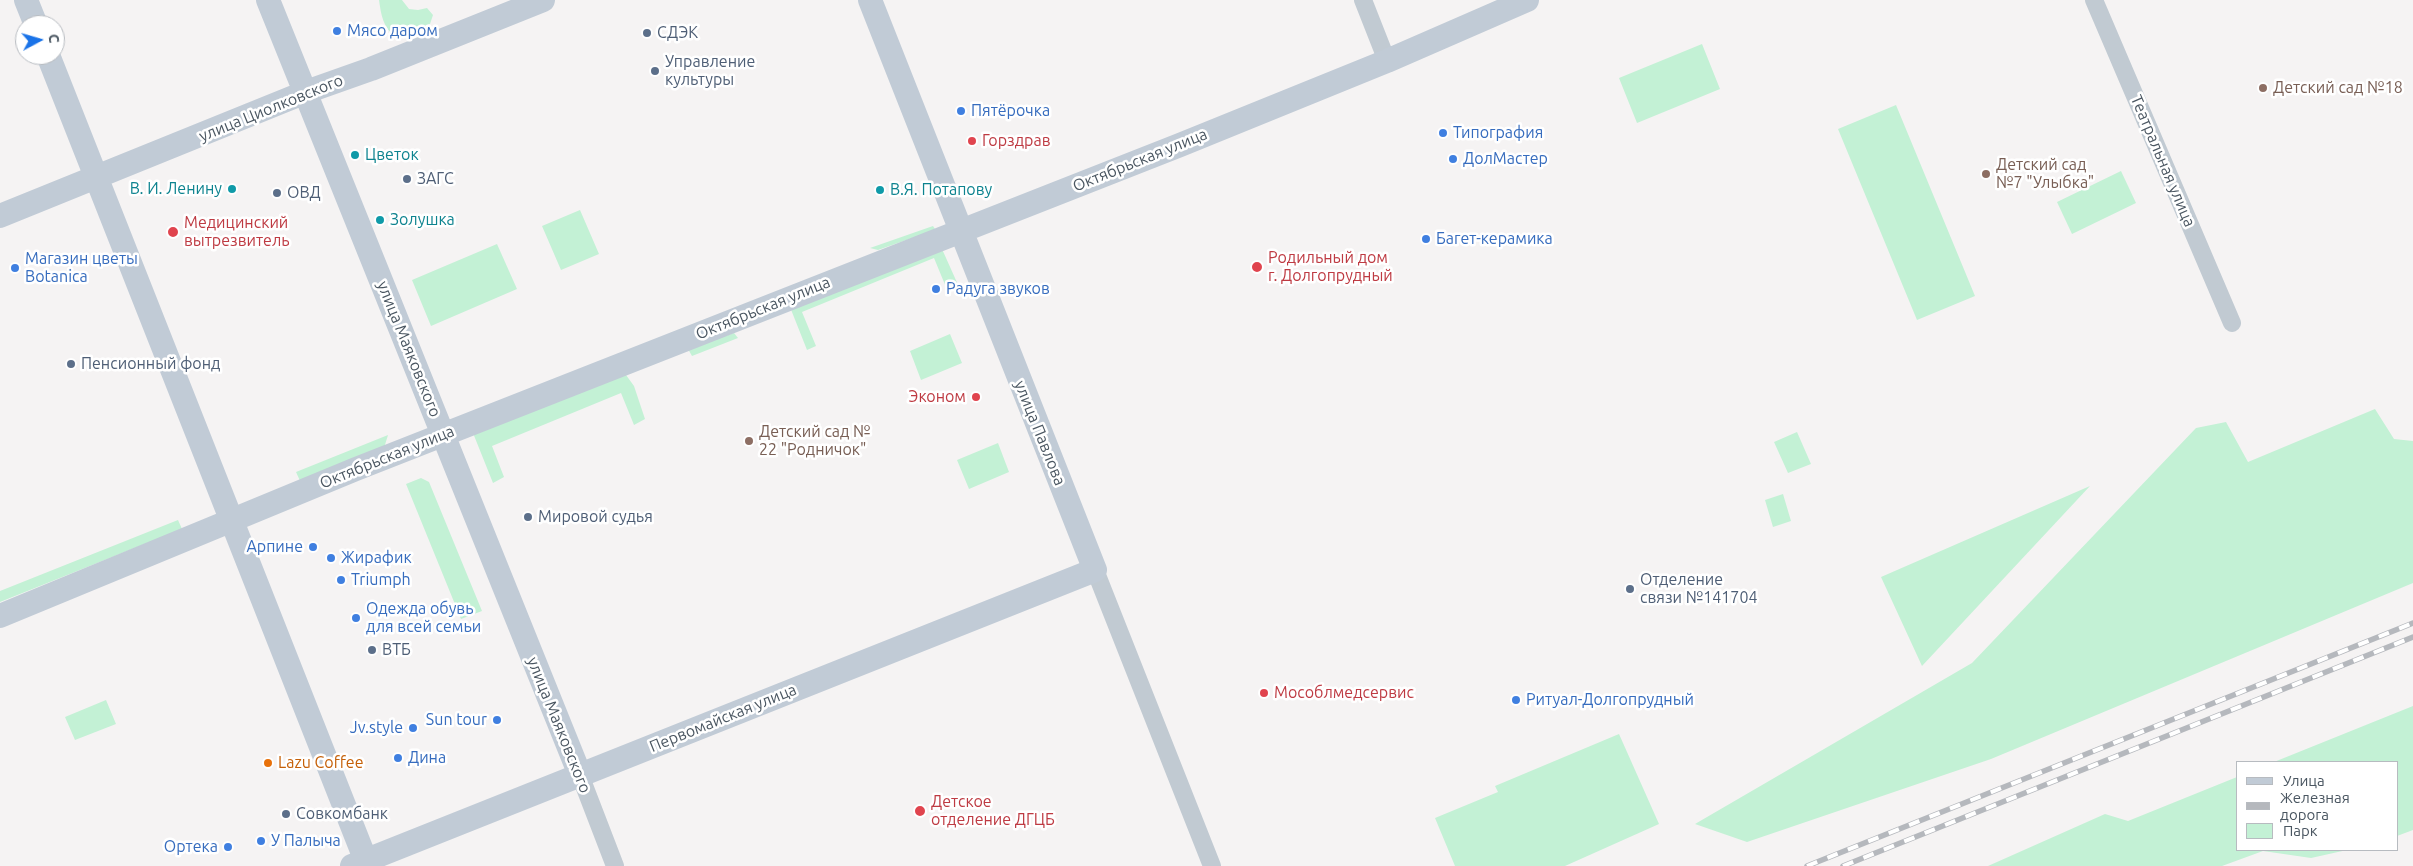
<!DOCTYPE html>
<html>
<head>
<meta charset="utf-8">
<style>
	body { margin:0 }
	#map { position:relative; width:2413px; height:866px; overflow:hidden; background:#f5f3f3; font-family:Ubuntu,sans-serif }
	canvas { display:block }
	.legend { position:absolute; left:2236px; top:761px; width:162px; height:90px; box-sizing:border-box; background:#fff; border:1px solid #b7bbc0; margin:0; padding:6px 9px; list-style:none; font-size:15px; color:#4a5661 }
	.legend li { display:flex; align-items:center; gap:10px; height:25px }
	.legend b { width:25px; border:1px solid #b7bbc0 }
	.north { position:absolute; left:15px; top:15px; width:50px; height:50px; box-sizing:border-box; background:#fff; border:1px solid #b7bbc0; border-radius:50%; rotate:84deg; font-size:14px; font-weight:700; line-height:20px; text-align:center; color:#4a5661 }
	.north::after { content:''; display:block; margin:auto; width:18px; height:22px; background:#1a73e8; clip-path:polygon(50% 0,100% 100%,50% 72%,0 100%) }
</style>
</head>
<body>
<div id="map">
<canvas width="2413" height="866"></canvas>
<ul class="legend">
<li><b style="height:6px;background:#c1cbd6"></b>Улица</li>
<li><b style="height:6px;background:#b5b8bd"></b>Железная дорога</li>
<li><b style="height:14px;background:#c3f1d5"></b>Парк</li>
</ul>
<div class="north">С</div>
</div>
<script>
const c = document.querySelector('canvas').getContext('2d');
c.lineJoin = 'round';
function fillPath(path, color) {
  c.fillStyle = color;
  c.fill(path, 'evenodd');
}
function trace(path, color, width, dash) {
  c.strokeStyle = color;
  c.lineWidth = width;
  c.lineCap = dash ? 'butt' : 'round';
  c.setLineDash(dash || []);
  c.stroke(path);
}
function write(font, color, halo, rows, align = 'center') {
  c.font = font + ' Ubuntu,sans-serif';
  c.lineWidth = 5;
  c.setLineDash([]);
  c.textBaseline = 'middle';
  c.strokeStyle = halo;
  c.fillStyle = color;
  for (const [text, x, y, turn = 0] of rows) {
    c.save();
    c.translate(x, y);
    c.rotate((+turn || 0) * Math.PI / 180);
    c.textAlign = isNaN(turn) ? turn : align;
    if (halo) c.strokeText(text, 0, 0);
    c.fillText(text, 0, 0);
    c.restore();
  }
}
fillPath(new Path2D(`
	M379,0H402L409,9L418,10L427,8L433,15L430,24L395,36C383,28 381,14 379,0Z
	M1702,44L1720,89L1637,123L1619,78Z
	M1896,105L1975,296L1917,320L1838,129Z
	M2121,171L2136,203L2072,234L2057,202Z
	M580,210L599,254L561,270L542,226Z
	M933,226L935,229L932,231L878,250L870,248Z
	M497,244L517,289L431,326L412,280Z
	M942,249L959,287L948,292L934,258L802,312L816,346L807,350L790,307Z
	M734,333L738,338L692,356L688,349Z
	M950,334L962,363L921,380L910,351Z
	M626,375L634,386L645,419L634,425L621,393L492,446L504,477L493,483L473,433Z
	M2375,409L2394,439L2413,441V583L1991,759L1747,842L1695,824L1972,663L2196,428L2226,422L2248,462Z
	M1797,432L1811,464L1788,473L1774,442Z
	M388,435L384,448L301,483L296,472Z
	M998,443L1009,472L969,489L957,460Z
	M421,478L429,482L482,611L461,619L406,484Z
	M2090,486L1922,666L1881,577Z
	M1783,494L1791,521L1773,527L1765,500Z
	M178,520L182,529L0,602V591Z
	M106,700L116,724L75,740L65,717Z
	M2413,706V830L2397,836V762H2274Z
	M1619,734L1659,824L1565,866H1455L1435,818L1498,792L1495,786Z
	M2237,777V850H2347L2311,858L2263,851L2222,866H1988L2105,814L2128,821Z`), '#c3f1d5');
trace(new Path2D(`
	M1363,0L1387,61
	M2094,0L2232,323
	M1095,570L1212,866
	M580,775L615,866`), '#c1cad2', 18);
trace(new Path2D(`
	M26,0L36,25
	M268,0L580,775
	M48,55L366,861
	M0,216L306,92L371,69L543,0
	M0,616L356,469L1180,145L1387,61L1527,0
	M352,866L1095,570L870,0`), '#c1cbd6', 24);
const rail = new Path2D(`
	M1807,866L2413,623
	M1843,866L2413,637`);
trace(rail, '#b5b8bd', 5.5);
trace(rail, '#fff', 4, [11]);
for (const [x, y, r, color] of [
	[337,31,5,"#3f7fe0"],
	[647,33,5,"#5c6f8a"],
	[655,71,5,"#5c6f8a"],
	[2263,88,5,"#8d6e63"],
	[961,111,5,"#3f7fe0"],
	[1443,133,5,"#3f7fe0"],
	[972,141,5,"#e0444e"],
	[355,155,5,"#0f9aa8"],
	[1453,159,5,"#3f7fe0"],
	[1986,174,5,"#8d6e63"],
	[407,179,5,"#5c6f8a"],
	[232,189,5,"#0f9aa8"],
	[880,190,5,"#0f9aa8"],
	[277,193,5,"#5c6f8a"],
	[380,220,5,"#0f9aa8"],
	[173,232,6,"#e0444e"],
	[1426,239,5,"#3f7fe0"],
	[1257,267,6,"#e0444e"],
	[15,268,5,"#3f7fe0"],
	[936,289,5,"#3f7fe0"],
	[71,364,5,"#5c6f8a"],
	[976,397,5,"#e0444e"],
	[749,441,5,"#8d6e63"],
	[528,517,5,"#5c6f8a"],
	[313,547,5,"#3f7fe0"],
	[331,558,5,"#3f7fe0"],
	[341,580,5,"#3f7fe0"],
	[1630,589,5,"#5c6f8a"],
	[356,618,5,"#3f7fe0"],
	[372,650,5,"#5c6f8a"],
	[1264,693,5,"#e0444e"],
	[1516,700,5,"#3f7fe0"],
	[497,720,5,"#3f7fe0"],
	[413,728,5,"#3f7fe0"],
	[398,758,5,"#3f7fe0"],
	[268,763,5,"#e8710a"],
	[920,811,6,"#e0444e"],
	[286,814,5,"#5c6f8a"],
	[261,841,5,"#3f7fe0"],
	[228,847,5,"#3f7fe0"]
]) {
  const dot = new Path2D();
  dot.arc(x, y, r, 0, 2 * Math.PI);
  c.fillStyle = color;
  c.fill(dot);
  trace(dot, '#fff', 2);
}
write('16px', '#366cbe', '#fff', [
	["Мясо даром",347,31],
	["Пятёрочка",971,111],
	["Типография",1453,133],
	["ДолМастер",1463,159],
	["Багет-керамика",1436,239],
	["Магазин цветы",25,259],
	["Botanica",25,277],
	["Радуга звуков",946,289],
	["Арпине",303,547,"right"],
	["Жирафик",341,558],
	["Triumph",351,580],
	["Одежда обувь",366,609],
	["для всей семьи",366,627],
	["Ритуал-Долгопрудный",1526,700],
	["Sun tour",487,720,"right"],
	["Jv.style",403,728,"right"],
	["Дина",408,758],
	["У Палыча",271,841],
	["Ортека",218,847,"right"]
], 'left');
write('16px', '#4e5e75', '#fff', [
	["СДЭК",657,33],
	["Управление",665,62],
	["культуры",665,80],
	["ЗАГС",417,179],
	["ОВД",287,193],
	["Пенсионный фонд",81,364],
	["Мировой судья",538,517],
	["Отделение",1640,580],
	["связи №141704",1640,598],
	["ВТБ",382,650],
	["Совкомбанк",296,814]
], 'left');
write('16px', '#785e54', '#fff', [
	["Детский сад №18",2273,88],
	["Детский сад",1996,165],
	["№7 \"Улыбка\"",1996,183],
	["Детский сад №",759,432],
	["22 \"Родничок\"",759,450]
], 'left');
write('16px', '#4a5661', '#fff', [
	["улица Циолковского",271,108,-22],
	["Октябрьская улица",1140,160,-22],
	["Театральная улица",2163,161,67],
	["Октябрьская улица",763,308,-22],
	["улица Маяковского",409,349,68],
	["улица Павлова",1040,433,68],
	["Октябрьская улица",387,457,-22],
	["Первомайская улица",723,718,-22],
	["улица Маяковского",559,725,68]
]);
write('16px', '#be3a42', '#fff', [
	["Горздрав",982,141],
	["Медицинский",184,223],
	["вытрезвитель",184,241],
	["Родильный дом",1268,258],
	["г. Долгопрудный",1268,276],
	["Эконом",966,397,"right"],
	["Мособлмедсервис",1274,693],
	["Детское",931,802],
	["отделение ДГЦБ",931,820]
], 'left');
write('16px', '#0d838f', '#fff', [
	["Цветок",365,155],
	["В. И. Ленину",222,189,"right"],
	["В.Я. Потапову",890,190],
	["Золушка",390,220]
], 'left');
write('16px', '#c56008', '#fff', [
	["Lazu Coffee",278,763]
], 'left');
</script>
</body>
</html>
